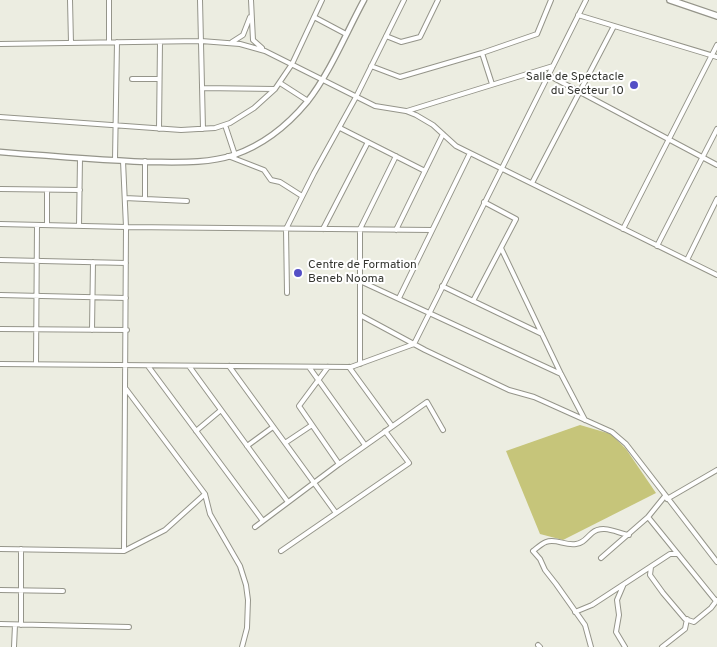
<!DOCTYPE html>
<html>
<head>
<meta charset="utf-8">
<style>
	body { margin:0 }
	canvas { display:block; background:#ecede1 }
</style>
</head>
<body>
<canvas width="717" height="647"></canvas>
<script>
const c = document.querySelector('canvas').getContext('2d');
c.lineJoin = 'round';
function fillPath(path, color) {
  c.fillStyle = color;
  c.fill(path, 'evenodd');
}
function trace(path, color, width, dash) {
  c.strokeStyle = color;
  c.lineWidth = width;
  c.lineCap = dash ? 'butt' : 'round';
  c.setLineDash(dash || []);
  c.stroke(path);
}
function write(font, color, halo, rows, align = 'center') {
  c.font = font + ' Overpass,sans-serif';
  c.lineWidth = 4;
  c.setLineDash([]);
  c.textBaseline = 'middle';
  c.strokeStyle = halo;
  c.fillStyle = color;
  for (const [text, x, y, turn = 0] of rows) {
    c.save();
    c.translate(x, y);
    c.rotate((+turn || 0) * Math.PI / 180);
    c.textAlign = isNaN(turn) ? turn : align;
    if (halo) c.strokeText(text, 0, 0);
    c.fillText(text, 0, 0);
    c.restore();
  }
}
fillPath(new Path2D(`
	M580,425L611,434L626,449L656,493L563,540L540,534L506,451Z`), '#c6c57a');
const minor = new Path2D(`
	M70,0L71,43
	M109,0V42
	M200,0L203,129
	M251,0L253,40L262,48
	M578,15L717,57
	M314,17L346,34
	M386,36L401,42L420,37L438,0
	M232,42L243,35L250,17
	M0,44L201,41L240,44L265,51L375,106L406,111L416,115L433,125L456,146L717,275
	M482,53L492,84
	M371,66L400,77L482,53L537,34L551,0
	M548,75L717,165
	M132,79H159
	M280,83L308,101
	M202,88L275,89
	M407,111L553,66
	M0,117L181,130L215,128L230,123L254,108L275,89L292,64L322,0
	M225,125L235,155
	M340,128L425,171
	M159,129L160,42
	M228,156L264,170L271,180L280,182L302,196
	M115,160L117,42
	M123,161L126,227L124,551
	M145,161V199
	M532,183L614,26
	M0,189L80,190
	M125,198L187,201
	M0,224L126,227L432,230
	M47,225V190
	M79,226L80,158
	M323,229L368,142
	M623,229L717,45
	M396,230L443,134
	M657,246L717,129
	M501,248L561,374L585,420
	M0,260L126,263
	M687,260L717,199
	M360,281L561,374
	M442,286L542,334
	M287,293L286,229L314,173L356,97L404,0
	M0,295L126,298
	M399,298L470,153
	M473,301L516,219L484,202
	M360,315L425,350L509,390L534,397L612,432L626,444L717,562
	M0,329L127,330
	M92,330L93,262
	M0,364L351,367L414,344L586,0
	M36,364L37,225
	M360,364V229L396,156
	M148,366L263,521
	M189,366L288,502
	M229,366L336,513
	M309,367L365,445
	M328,367L299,406L339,464
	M349,367L392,426
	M126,389L205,494L210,514L240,566L246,585L248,600L247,628L242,647
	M196,431L221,410
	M285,443L312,425
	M247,446L273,427
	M667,499L717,470
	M648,517L716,601
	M255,527L339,464L427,402L443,430
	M0,549L124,551L165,530L205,494
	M281,551L409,463L385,431
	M601,558L648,517L665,496
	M651,567L650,575L663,593L685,619L694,622L711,608L717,600
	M623,586L617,600L619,615L616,632L625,647
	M0,590L63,591
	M575,612L592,605L670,554H678
	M0,624L129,627
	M21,625V549
	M538,645L540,647
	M14,647L15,625
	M591,647L585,625L556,584L545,570L540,559L533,551C537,548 541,544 546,542C556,538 565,546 576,544C584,543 586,538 592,533C603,524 617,533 629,535
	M662,647L685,629L687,619`);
const tertiary = new Path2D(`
	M0,152C49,156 98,160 147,162C177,162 206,164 234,155C263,145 287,126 307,102C330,73 346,33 364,0`);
const primary = new Path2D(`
	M670,0L717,16`);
trace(minor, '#95958a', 6);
trace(tertiary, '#95958a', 7);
trace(primary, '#95958a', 8);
trace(minor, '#fff', 4);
trace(tertiary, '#fff', 4.5);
trace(primary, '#fff', 5.5);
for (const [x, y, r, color] of [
	[634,85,5,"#544fc6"],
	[298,273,5,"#544fc6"]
]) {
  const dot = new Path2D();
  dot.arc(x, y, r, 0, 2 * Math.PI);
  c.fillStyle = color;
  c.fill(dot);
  trace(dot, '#fff', 2);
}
write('12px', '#353631', '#fff', [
	["Salle de Spectacle",624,78],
	["du Secteur 10",624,92],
	["Centre de Formation",308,266,"left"],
	["Beneb Nooma",308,280,"left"]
], 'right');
</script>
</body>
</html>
